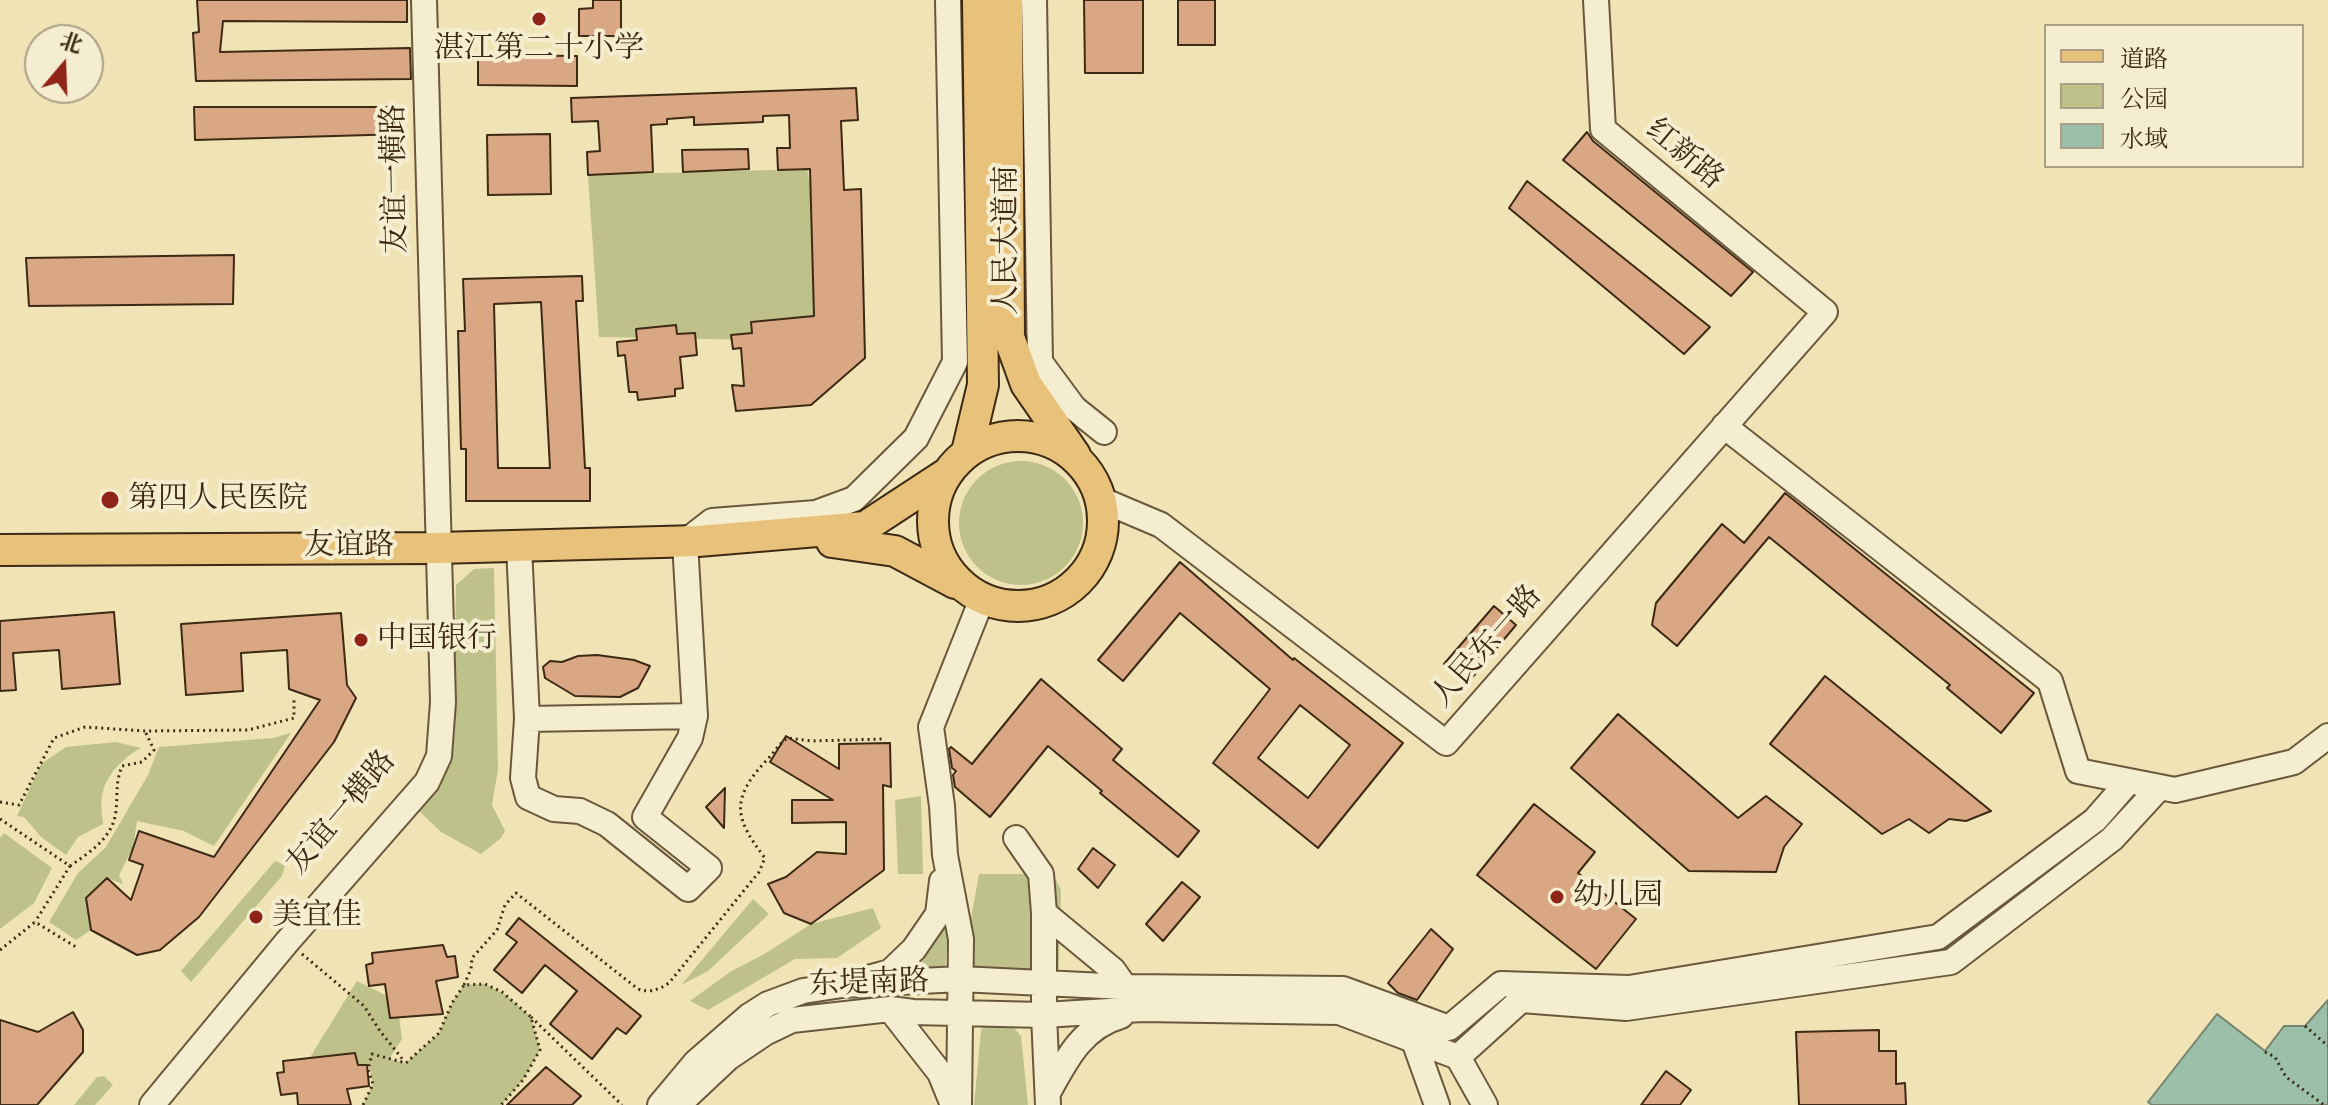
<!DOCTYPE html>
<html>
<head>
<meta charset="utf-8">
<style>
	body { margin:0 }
	#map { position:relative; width:2328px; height:1105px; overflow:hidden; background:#f0e3b5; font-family:"IM FELL Great Primer","Noto Serif SC",serif }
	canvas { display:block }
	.legend { position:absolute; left:2044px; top:24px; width:260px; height:144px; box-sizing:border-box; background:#f5edcf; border:2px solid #ac9f85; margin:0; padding:10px 14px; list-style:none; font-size:24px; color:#3e2915 }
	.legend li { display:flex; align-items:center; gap:16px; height:40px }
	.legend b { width:40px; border:2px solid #ac9f85 }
	.north { position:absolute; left:24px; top:24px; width:80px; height:80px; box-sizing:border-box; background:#f5edcf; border:2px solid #ac9f85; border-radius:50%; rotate:19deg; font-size:22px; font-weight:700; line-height:32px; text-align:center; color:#3e2915 }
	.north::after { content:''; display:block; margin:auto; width:28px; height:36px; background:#8f2418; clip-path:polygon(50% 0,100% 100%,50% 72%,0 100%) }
</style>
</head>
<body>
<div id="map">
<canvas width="2328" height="1105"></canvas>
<ul class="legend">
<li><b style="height:10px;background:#e8c27a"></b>道路</li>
<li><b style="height:22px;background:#bec28a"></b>公园</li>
<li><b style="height:22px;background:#9bbfa8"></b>水域</li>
</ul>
<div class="north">北</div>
</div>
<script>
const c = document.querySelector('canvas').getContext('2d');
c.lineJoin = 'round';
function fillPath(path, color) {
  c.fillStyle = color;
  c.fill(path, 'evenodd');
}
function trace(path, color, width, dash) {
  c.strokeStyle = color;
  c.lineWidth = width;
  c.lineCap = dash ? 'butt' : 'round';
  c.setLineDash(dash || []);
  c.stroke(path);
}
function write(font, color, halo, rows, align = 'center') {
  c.font = font + ' "IM FELL Great Primer","Noto Serif SC",serif';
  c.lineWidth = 8;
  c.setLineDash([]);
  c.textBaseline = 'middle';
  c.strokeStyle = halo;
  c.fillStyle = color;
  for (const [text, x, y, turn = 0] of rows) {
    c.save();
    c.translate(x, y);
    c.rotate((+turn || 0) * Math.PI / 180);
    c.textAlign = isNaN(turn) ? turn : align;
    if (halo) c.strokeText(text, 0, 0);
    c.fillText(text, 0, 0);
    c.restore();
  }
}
fillPath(new Path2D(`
	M807,169L811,191L815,341L599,337L588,175Z
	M959 523a62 62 0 1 1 124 0a62 62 0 1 1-124 0Z
	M494,568L498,769L492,805L505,831L501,838L481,854L441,832L418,810L454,712L456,585L474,569Z
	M291,733L214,846L184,831L137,821L133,848L119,875L123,884L107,878L86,898L91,930L76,940L49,922L78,873L106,847L148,775L159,747L273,738Z
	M116,742L141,748C125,756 108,773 103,791C100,801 102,814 103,824L78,837L66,855L41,837L24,817L17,816L41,764L66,747Z
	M921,796L923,874H898L895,800Z
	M4,833L52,868L34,903L0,929V838Z
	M275,861L285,865L282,876L191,982L181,971Z
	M979,874H1053L1061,890L1058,993L960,979Z
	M753,899L769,914L708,971L681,985Z
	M873,908L881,928L837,958L795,959L708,1010L690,1001L730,972L766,953L811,924Z
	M949,918L945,970L895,982Z
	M357,981L387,996L390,1018L399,1017L402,1039L389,1059L406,1063L439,1033L452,1003L464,985L485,984L506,995L531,1017L540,1050L523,1080L501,1105H363L373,1084L369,1065L309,1059Z
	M1008,1021L1021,1036L1028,1105H974L981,1031L985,1022Z
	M104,1076L113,1085L95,1105H74L97,1077Z`), '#bec28a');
const water = new Path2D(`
	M2328,1000V1105H2152L2148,1102L2217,1014L2265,1051L2284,1026H2305Z`);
fillPath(water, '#9bbfa8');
trace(water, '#76836d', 2);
const building = new Path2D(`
	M197,0H407V22L223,21L220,52L410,48L411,79L196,81L193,33L199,32Z
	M593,0H621V36H579V9L593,8Z
	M1084,0H1143V73H1085Z
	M1178,0H1215V45H1178Z
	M478,55L577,56V86L478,85Z
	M856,88L858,120L841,121L844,190L861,189L865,358L811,405L736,411L732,385L744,386L741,348L733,349L731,335L752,333L751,322L814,316L810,169L778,170L777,148H790L789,115L763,116V122L694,125V117L667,119V124L651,125L653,172L588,175L587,152L600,151L598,121L572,122L571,98Z
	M194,107H403L404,134L195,140Z
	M1587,132L1593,141L1753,272L1731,296L1563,160Z
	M550,134L551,194L488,195L487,135Z
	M748,149L749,169L683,172L682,150Z
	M1527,181L1710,327L1684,354L1509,208Z
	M234,255L233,304L29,306L26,258Z
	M582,276L583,301H576L585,468H590V501H466V449H461L458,331H465L463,279ZM541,302L550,468H498L494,304Z
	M676,325L677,334L695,333L697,355L680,357L683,388L675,389V396L638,400L637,392H629L625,355L618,356L617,342L637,340L636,329Z
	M1785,493L2034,693L2001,733L1947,688L1950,685L1769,537L1677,646L1652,625L1656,603L1722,524L1744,543Z
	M1180,562L1293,660L1294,658L1403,743L1318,848L1213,763L1270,689L1180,613L1123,681L1098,660ZM1300,705L1350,745L1308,798L1258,758Z
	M1494,606L1516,625L1465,686L1444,664Z
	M114,612L120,684L62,689L59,650L13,653L16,690L0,691V621Z
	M341,613L347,685L356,698L334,742L199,917L160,950L137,955L91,930L86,898L107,878L131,900L143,865L129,860L139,831L214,857L320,700L289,689L287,650L241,653L243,691L186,695L181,624Z
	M597,655L634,660L650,666L638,688L620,697L575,696L545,678L543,667L550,661L562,662L578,656Z
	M1825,676L1991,811L1966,821L1949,819L1929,833L1909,819L1882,834L1770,744Z
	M1041,679L1122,749L1113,760L1199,831L1178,857L1100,793L1102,791L1048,746L990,817L955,787L953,775L956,771L952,768L949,749L951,747L972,764Z
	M1618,714L1738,818L1766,796L1802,824L1784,847L1776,872L1689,871L1571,768Z
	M786,736L839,769V744L890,743L891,787L883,785L884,870L811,924L784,913L768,884L786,877L817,852L846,854V822L792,823V800H833L770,762Z
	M725,788L724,828L706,807Z
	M1534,804L1595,852L1578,873L1636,919L1596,969L1477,875Z
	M1093,848L1115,865L1098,888L1078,869Z
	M1182,882L1200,897L1163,941L1146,924Z
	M519,918L641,1016L626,1034L617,1028L592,1059L550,1024L577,991L545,965L522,993L494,970L517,942L506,934Z
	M1431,929L1453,949L1417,1000L1398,993L1388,983Z
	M443,945L447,957L455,956L458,977L436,981L443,1014L390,1018L385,984L369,986L366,965L373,963L372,953Z
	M73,1012L83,1030V1052L37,1105H0V1020L38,1032Z
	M1879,1030V1051H1896V1084L1905,1083L1906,1105H1799L1796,1032Z
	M355,1053L358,1065H367L369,1086L347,1089L351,1105H298L297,1093L281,1095L277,1073L284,1072L283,1061Z
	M546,1067L581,1096L572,1105H507Z
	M1666,1071L1691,1090L1680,1105H1641Z`);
fillPath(building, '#d9a784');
trace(building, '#3e2915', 2);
const minor = new Path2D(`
	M1034,0L1040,362L1074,408L1104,432
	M1724,426L2050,681L2078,771L2175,790L2294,762L2328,736
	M1102,500L1161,525L1446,743L1825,312L1603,129L1596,0
	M519,546L527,719L695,716L685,542L712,521L816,513L854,499L916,438L955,362L948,0
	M527,719L523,778L528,797L554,809L580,811L607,824L688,889L709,868L645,817L690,738L695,716
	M1016,838L1041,874L1044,913L1113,970L1125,987
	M1044,913V1015L1048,1105
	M868,978L890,972L914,949L938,914L942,881
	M890,1009L940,1073L953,1105
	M1414,1041L1437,1105
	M1458,1057L1485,1105
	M1048,1093C1066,1060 1082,1027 1121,1016
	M152,1105L287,942L427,782L439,756L443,702L424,0
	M660,1105L696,1062L749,1016L768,1004L803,991L842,985L960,979L1125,987L1343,989L1449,1028L1501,984L1629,988L1938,937L2095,820L2129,781
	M678,1105L728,1058L765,1033L792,1020L890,1009L913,1012L1044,1015L1142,1009L1339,1012L1458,1057L1521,1000L1626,1008L1951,962L2112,839L2159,788
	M959,1105L961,939L945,855L942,806L931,727L982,599`);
const major = new Path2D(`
	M1007,0L1009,337L1026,384L1075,455
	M933 521a85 85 0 1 1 170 0a85 85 0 1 1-170 0Z
	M967,452L983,385L978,0
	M832,542L895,551L955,583
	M0,550L437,548L698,541L865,527L946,474`);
trace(minor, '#6a583d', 28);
trace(major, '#3e2915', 34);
trace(new Path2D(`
	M0,802L19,805L54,738L85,727L145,731L248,730L294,718V699
	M0,819L70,866L35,922
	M70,866C90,852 114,837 116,810C118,791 115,785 122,766L142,762L154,750L145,731
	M0,950L35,922L76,947
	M302,954L364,1006L380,1031L404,1061
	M464,985L471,969L472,958L497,930L505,905L516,893L638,989C650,993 658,990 669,983L759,872L765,858C735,819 730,800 765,762C773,754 778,745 787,738L811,741L884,739
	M531,1017L622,1105
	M2305,1026L2328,1046
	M2265,1052L2275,1057L2286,1077L2324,1105
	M363,1105L373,1084L368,1070L372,1054L406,1063L439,1033L452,1003L464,985L485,984L502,992L531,1017L540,1050L523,1080L501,1105`), '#3e2915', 3, [2, 4]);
trace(minor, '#f5edcf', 24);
trace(major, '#e8c27a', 30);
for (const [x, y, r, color] of [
	[539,19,8,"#8f2418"],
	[110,500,10,"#8f2418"],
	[361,640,8,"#8f2418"],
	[1557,897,8,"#8f2418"],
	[256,917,8,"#8f2418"]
]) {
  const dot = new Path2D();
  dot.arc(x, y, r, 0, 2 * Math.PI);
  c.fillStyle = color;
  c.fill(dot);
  trace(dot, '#f5edcf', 3);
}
write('30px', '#3e2915', '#f5edcf', [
	["湛江第二十小学",539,50,"center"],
	["第四人民医院",128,500],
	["中国银行",377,640],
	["幼儿园",1573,897],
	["美宜佳",272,917]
], 'left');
write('30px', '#3e2915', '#f5edcf', [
	["红新路",1684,155,40],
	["友谊一横路",396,179,-91],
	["人民大道南",1008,240,-90],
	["友谊路",349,547],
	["人民东一路",1487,647,-49],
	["友谊一横路",342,813,-50],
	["东堤南路",869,984,-2]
]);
</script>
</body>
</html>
